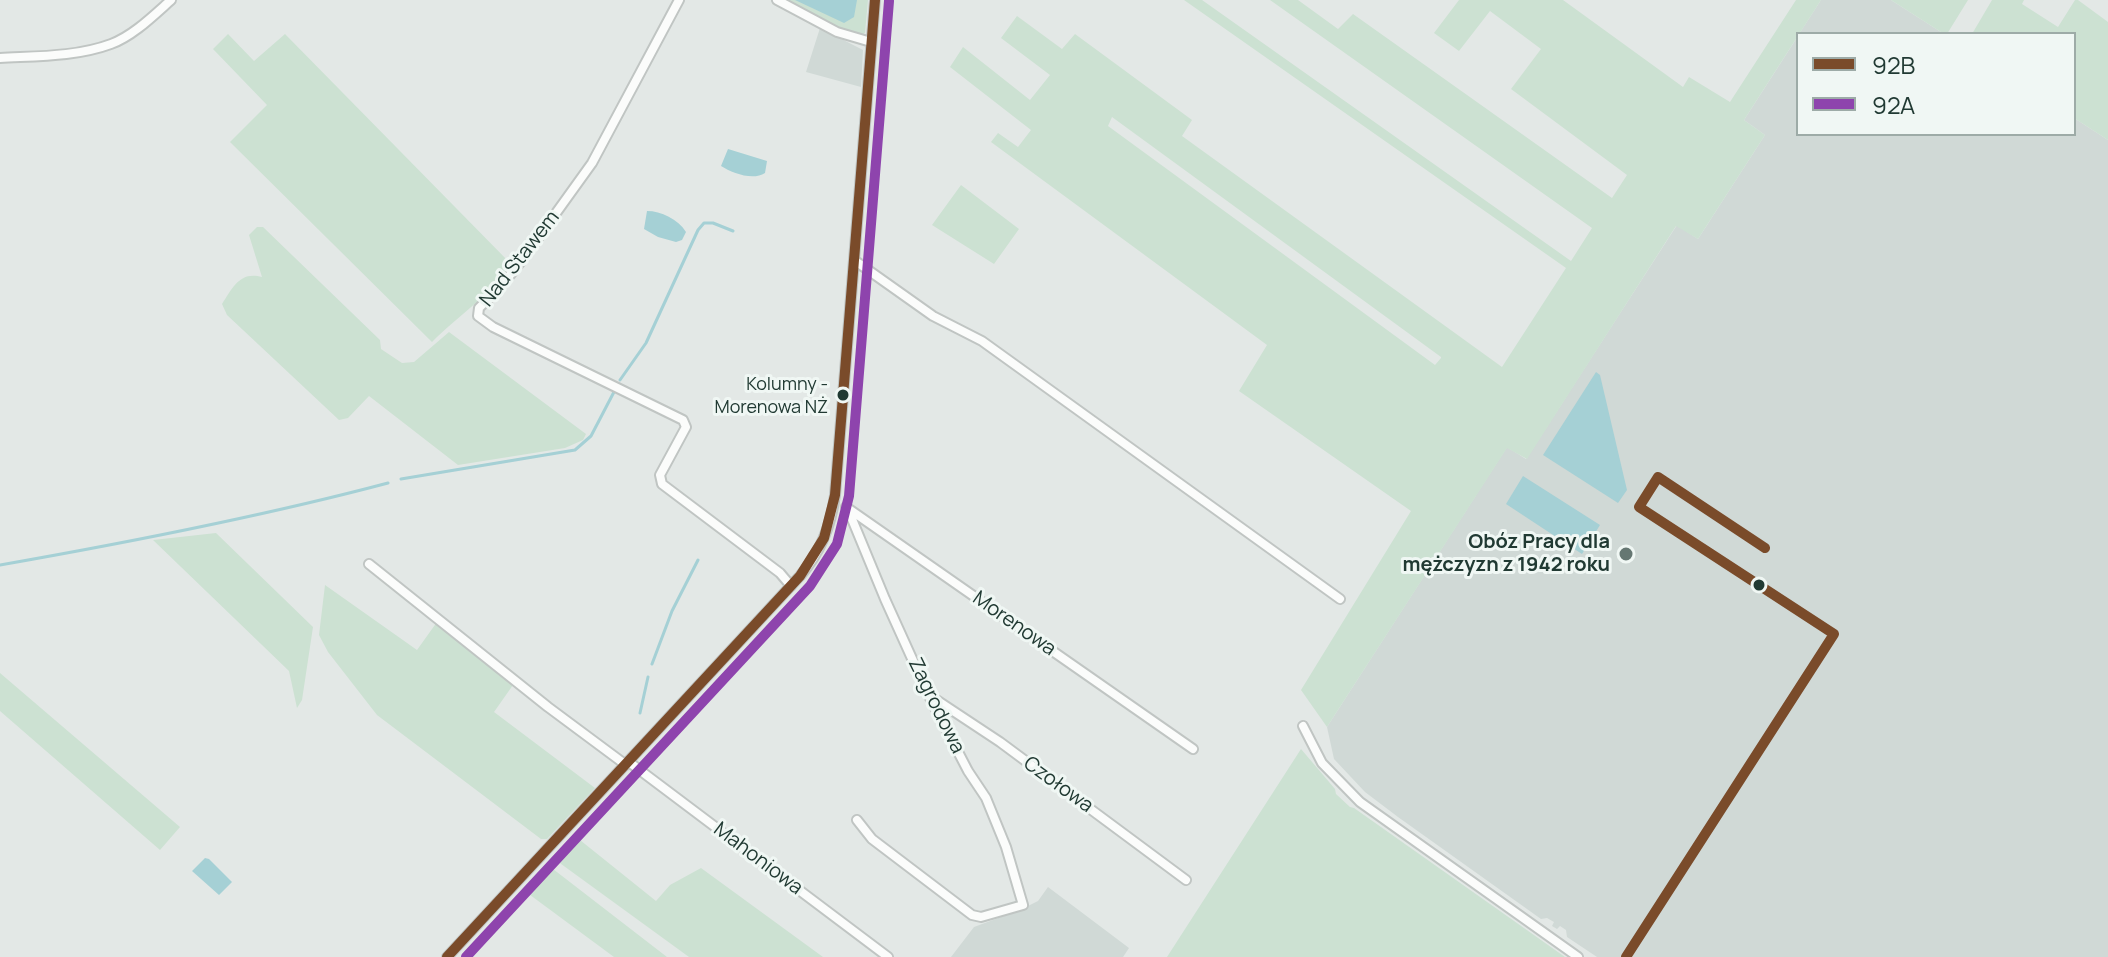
<!DOCTYPE html>
<html>
<head>
<meta charset="utf-8">
<style>
	body { margin:0 }
	#map { position:relative; width:2108px; height:957px; overflow:hidden; background:#e3e8e6; font-family:Manrope,sans-serif }
	canvas { display:block }
	.legend { position:absolute; left:1796px; top:32px; width:280px; height:104px; box-sizing:border-box; background:#f0f7f4; border:2px solid #9daba7; margin:0; padding:10px 14px; list-style:none; font-size:24px; color:#213a33 }
	.legend li { display:flex; align-items:center; gap:16px; height:40px }
	.legend b { width:40px; border:2px solid #9daba7 }
</style>
</head>
<body>
<div id="map">
<canvas width="2108" height="957"></canvas>
<ul class="legend">
<li><b style="height:10px;background:#7a4b2a"></b>92B</li>
<li><b style="height:10px;background:#8e44ad"></b>92A</li>
</ul>
</div>
<script>
const c = document.querySelector('canvas').getContext('2d');
c.lineJoin = 'round';
function fillPath(path, color) {
  c.fillStyle = color;
  c.fill(path, 'evenodd');
}
function trace(path, color, width, dash) {
  c.strokeStyle = color;
  c.lineWidth = width;
  c.lineCap = dash ? 'butt' : 'round';
  c.setLineDash(dash || []);
  c.stroke(path);
}
function write(font, color, halo, rows, align = 'center') {
  c.font = font + ' Manrope,sans-serif';
  c.lineWidth = 6;
  c.setLineDash([]);
  c.textBaseline = 'middle';
  c.strokeStyle = halo;
  c.fillStyle = color;
  for (const [text, x, y, turn = 0] of rows) {
    c.save();
    c.translate(x, y);
    c.rotate((+turn || 0) * Math.PI / 180);
    c.textAlign = isNaN(turn) ? turn : align;
    if (halo) c.strokeText(text, 0, 0);
    c.fillText(text, 0, 0);
    c.restore();
  }
}
fillPath(new Path2D(`
	M1821,0H1891L1944,34H1799Z
	M820,28L863,50L861,87L806,72Z
	M1798,36V134H2074V118L2108,140V957H1597L1567,937L1566,930L1560,926L1557,929L1552,926L1554,922L1547,918L1541,919L1398,817L1365,792L1334,759L1327,727L1507,447L1526,459L1677,225L1698,239L1765,135L1744,120Z
	M1048,887L1129,948L1123,957H951L974,927L1020,910L1038,901Z`), '#d0d9d6');
fillPath(new Path2D(`
	M784,0H868L865,33L857,37L853,36Z
	M1184,0H1202L1571,261L1592,228L1270,0H1298L1338,29L1353,14L1612,198L1627,175L1511,89L1541,49L1490,11L1459,51L1434,33L1459,0H1563L1683,87L1689,77L1730,102L1796,0H1821L1744,120L1765,135L1698,239L1676,226L1527,459L1507,448L1327,727L1301,690L1411,511L1239,391L1267,345L991,142L998,133L1018,147L1031,130L950,67L963,47L1030,100L1050,75L1001,38L1017,16L1062,49L1075,34L1192,120L1182,136L1502,367L1566,268ZM1112,117L1441,357V358L1435,365L1108,126Z
	M1891,0H1968L1947,34H1944Z
	M1992,0H2024L2022,4L2058,27L2075,0H2078L2108,22V140L2074,118V34H1972Z
	M228,34L254,61L285,34L512,265C489,296 459,315 432,342L230,142L267,105L213,49Z
	M961,185L1019,229L994,264L932,225Z
	M257,227H263L380,340L381,349L402,363L414,362L449,332L586,434L583,440L565,448L458,465L369,396L348,418L339,420L227,315L222,304C233,287 240,271 262,277L249,235Z
	M216,533L313,627L302,700L297,708L289,671L153,540Z
	M325,585L417,650L437,622L513,685L494,712L595,788L547,839H541L377,715L328,652L319,635Z
	M0,673L180,827L160,850L0,711Z
	M1301,749L1335,789L1336,794L1350,807L1354,808L1565,957H1167Z
	M575,836L656,901L670,885L701,868L823,957H689L557,861L564,847Z
	M542,868L553,869L667,957H614L522,889Z`), '#cce1d2');
fillPath(new Path2D(`
	M795,0H857L854,17L844,23Z
	M728,149L767,161L765,173C753,181 732,173 721,166Z
	M647,211C661,211 678,219 686,232L682,240L676,242L658,237L644,229Z
	M1596,372L1600,375L1627,490L1618,503L1543,455Z
	M1523,476L1600,525L1582,554L1506,504Z
	M205,858L209,859L232,882L219,895L192,871Z`), '#a5d0d5');
trace(new Path2D(`
	M620,380L646,343L698,230L704,223H713L733,231
	M401,479L575,450L591,436L615,390
	M0,565C131,542 260,517 388,483
	M652,664L672,611L698,560
	M640,713L648,677`), '#a5d0d5', 3);
const minor = new Path2D(`
	M679,0L592,163L523,259L502,285L479,308L478,316L493,327L683,420L686,427L660,475L662,484L780,573L791,586
	M777,0L837,32L871,42
	M0,58C36,56 76,57 111,44C133,36 154,15 171,0
	M854,260L933,316L982,341L1340,599
	M846,507L1193,749
	M847,507L885,599L928,694L968,771L986,798L1006,847L1023,905L981,917L972,915L872,839L857,820
	M369,564L548,707L626,765
	M932,697L1000,742L1186,880
	M1303,726L1322,763L1360,802L1578,957
	M629,762L888,957
	M447,957L800,576C821,552 831,526 835,495L875,0`);
trace(minor, '#c0c5c3', 12);
trace(minor, '#fbfcfb', 8);
trace(new Path2D(`
	M1658,477L1765,548
	M447,957L800,576L824,538L835,495L875,0
	M1626,957L1834,634L1639,507L1658,477`), '#7a4b2a', 10);
trace(new Path2D(`
	M466,957L810,586L837,544L849,496L889,1`), '#8e44ad', 10);
for (const [x, y, r, color] of [
	[843,395,7,"#213a33"],
	[1626,554,8,"#657772"],
	[1759,585,7,"#213a33"]
]) {
  const dot = new Path2D();
  dot.arc(x, y, r, 0, 2 * Math.PI);
  c.fillStyle = color;
  c.fill(dot);
  trace(dot, '#f0f7f4', 3);
}
write('18px', '#213a33', '#f0f7f4', [
	["Kolumny -",828,385],
	["Morenowa NŻ",828,408]
], 'right');
write('20px', '#213a33', '#f0f7f4', [
	["Nad Stawem",520,259,-52],
	["Morenowa",1014,624,35],
	["Zagrodowa",936,706,64],
	["Czołowa",1058,785,36],
	["Mahoniowa",758,859,37]
]);
write('bold 20px', '#213a33', '#f0f7f4', [
	["Obóz Pracy dla",1610,542],
	["mężczyzn z 1942 roku",1610,565]
], 'right');
</script>
</body>
</html>
